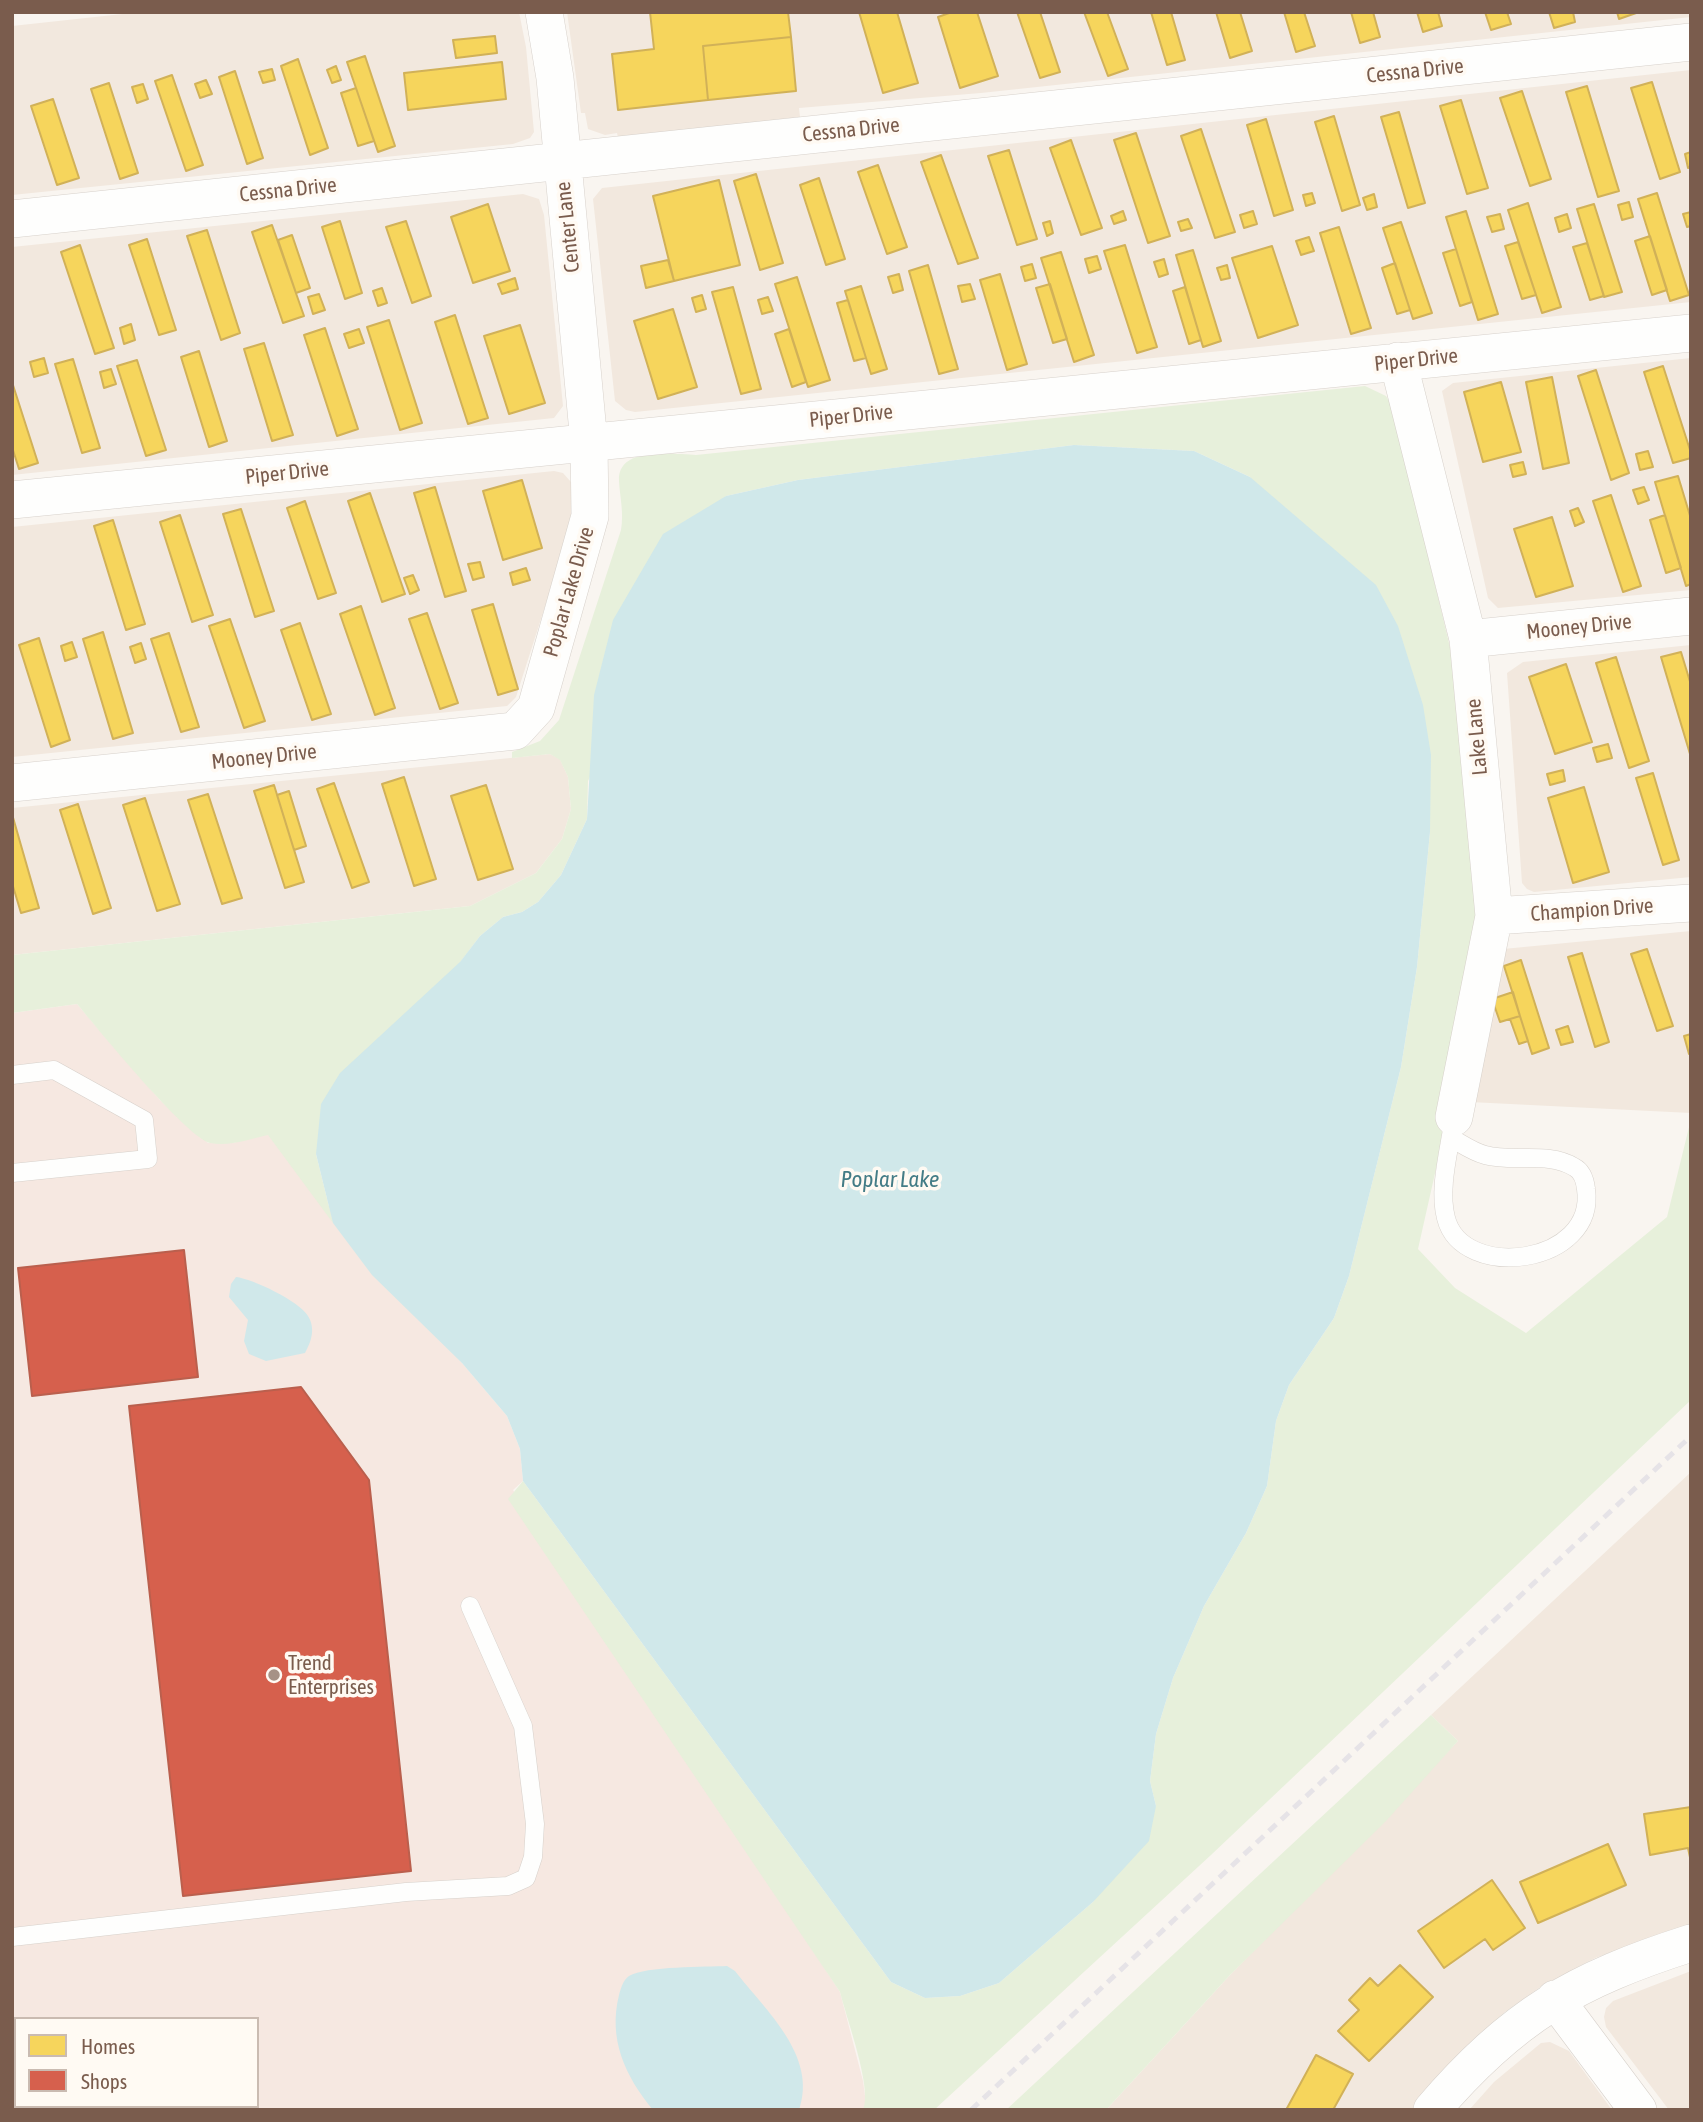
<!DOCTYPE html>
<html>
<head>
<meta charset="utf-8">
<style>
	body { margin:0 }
	#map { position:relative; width:1703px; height:2122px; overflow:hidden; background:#f9f5f0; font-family:"Asap Condensed",sans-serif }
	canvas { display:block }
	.frame { position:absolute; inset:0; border:14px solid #7a5c4d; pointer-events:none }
	.legend { position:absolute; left:14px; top:2017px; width:245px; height:91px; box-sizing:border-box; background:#fffaf3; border:2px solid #cabbb1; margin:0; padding:9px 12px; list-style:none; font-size:21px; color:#7a5c4d }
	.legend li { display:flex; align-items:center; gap:14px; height:35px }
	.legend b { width:35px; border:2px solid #cabbb1 }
</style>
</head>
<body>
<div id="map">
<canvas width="1703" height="2122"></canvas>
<div class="frame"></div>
<ul class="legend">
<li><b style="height:19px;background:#f6d55c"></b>Homes</li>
<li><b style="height:19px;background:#d6604d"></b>Shops</li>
</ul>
</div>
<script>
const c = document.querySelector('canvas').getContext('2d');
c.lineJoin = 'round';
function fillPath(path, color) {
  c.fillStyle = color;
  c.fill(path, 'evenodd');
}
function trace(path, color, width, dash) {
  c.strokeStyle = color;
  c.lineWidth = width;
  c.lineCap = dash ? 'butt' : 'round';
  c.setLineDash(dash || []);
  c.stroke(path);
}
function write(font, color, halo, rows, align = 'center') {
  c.font = font + ' "Asap Condensed",sans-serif';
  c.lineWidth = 7;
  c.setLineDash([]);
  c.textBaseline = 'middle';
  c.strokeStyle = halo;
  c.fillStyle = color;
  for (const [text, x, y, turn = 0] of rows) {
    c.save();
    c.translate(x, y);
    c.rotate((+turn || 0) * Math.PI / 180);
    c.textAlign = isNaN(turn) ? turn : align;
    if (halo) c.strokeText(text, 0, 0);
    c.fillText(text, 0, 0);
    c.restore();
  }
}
fillPath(new Path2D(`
	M141,12H519L526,47L534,132L530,138L513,144L12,195V26Z
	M567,12H1691V17L981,93L799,108L800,117L618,138L617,133L605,135L588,129L585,113H581Z
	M1691,70V302L635,412L626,410L615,401L593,199L602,188Z
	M523,194L539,199L544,215L563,406L554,418L12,475V247Z
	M1691,358V590L1498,608L1488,598L1442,391L1453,383Z
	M554,471L563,473L571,482L573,519L516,697L507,706L12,757V527Z
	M1691,645V877L1534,892L1527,889L1522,883L1507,673L1523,662Z
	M550,754L560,759L568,777L571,809L562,839L536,873L470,906L12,955V808Z
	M1691,931V1113L1470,1102L1503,949Z
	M1691,1472V1924L1595,1958L1539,1988L1505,2012L1460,2053L1412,2110H1106L1231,1974L1458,1741L1431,1715Z
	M1691,1971V2110H1669L1606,2027L1604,2017L1606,2008L1613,2001Z
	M1550,2042L1569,2051L1612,2110H1469L1494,2082L1541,2043Z`), '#f2e8de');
fillPath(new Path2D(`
	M77,1004L160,1100L208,1143H232L268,1134L507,1416L520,1449L523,1481L513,1490L840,1992L863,2081L866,2103L863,2110H12V1013ZM16,2019H257V2106H16Z`), '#f6e8e1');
fillPath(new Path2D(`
	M1365,386L1386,396L1392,406L1455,668L1478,910L1438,1160L1418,1249L1455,1288L1526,1333L1667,1217L1691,1119V1400L1211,1855L934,2110H863C873,2089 846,2017 840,1992L508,1499L523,1481L891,1982L925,1998L960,1996L999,1983L1093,1902L1156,1806L1150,1781L1156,1734L1173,1678L1204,1606L1246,1533L1267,1486L1276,1421L1289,1385L1334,1318L1349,1276L1401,1067L1417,967L1430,832L1250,477L1194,451L1074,445L798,480L726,496L588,781L587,819L561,875L538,902L522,912L503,917L480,936L316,1154L333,1223L268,1135C250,1139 229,1147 210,1143C186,1137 98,1029 77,1004L12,1013V955L470,906L536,873L562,839L571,809L568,777L560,760L550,754L512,758V752L540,741L559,720L621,530C624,513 620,498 619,481C617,446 673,454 696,455Z
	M1431,1715L1458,1741L1386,1821L1231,1974L1106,2110H1006Z`), '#e7f0db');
fillPath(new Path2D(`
	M1074,445L1194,451L1250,477L1376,585L1398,626L1423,705L1431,755L1430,832L1417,967L1401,1067L1349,1276L1334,1318L1289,1385L1276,1421L1267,1486L1246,1533L1204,1606L1173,1678L1156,1734L1150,1781L1156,1806L1149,1841L1093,1902L999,1983L960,1996L925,1998L891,1982L523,1481L520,1449L507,1416L462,1363L372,1275L333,1223L316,1154L321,1104L340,1073L460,962L480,936L503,917L522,912L538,902L561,875L587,819L594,695L613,620L663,534L726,496L798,480Z
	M236,1277C253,1279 299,1301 308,1316C316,1329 311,1342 305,1353L266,1361L249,1354L244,1341L248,1320L229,1297L231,1284Z
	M727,1966L735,1971C766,2011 818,2056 799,2110H653C625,2076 608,2039 619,1995C621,1988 623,1980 629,1976C646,1966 706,1967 727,1966Z`), '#d0e8ea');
const homes = new Path2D(`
	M650,12H788L791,37L703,46L708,100L618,110L612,54L654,49Z
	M859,12H897L918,83L883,93Z
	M952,12H977L998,76L960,88L938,17Z
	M1017,12H1040L1060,72L1040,78Z
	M1084,12H1107L1128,69L1108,76Z
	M1151,12H1171L1185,60L1167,65Z
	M1216,12H1240L1252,51L1230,58Z
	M1284,12H1304L1315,46L1296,52Z
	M1351,12H1373L1380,37L1360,43Z
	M1417,12H1438L1442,26L1423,32Z
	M1485,12H1507L1511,24L1491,30Z
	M1549,12H1573L1575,22L1554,28Z
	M1617,12H1639L1619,19Z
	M495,36L497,53L456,58L453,40Z
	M791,37L796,91L708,100L703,46Z
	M365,56L395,146L378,152L347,62Z
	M298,59L328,148L310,155L281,66Z
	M502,62L506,99L408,110L404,73Z
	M336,66L341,80L332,83L327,70Z
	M272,69L275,80L263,83L259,72Z
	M235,71L263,158L247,164L219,77Z
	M172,75L203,165L186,171L155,81Z
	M206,80L212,94L200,98L195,84Z
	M1652,82L1680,172L1660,179L1631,88Z
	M109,83L138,173L120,179L91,89Z
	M143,84L148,99L137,103L132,87Z
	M1587,86L1619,191L1598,197L1566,92Z
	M356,88L374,141L358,146L341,93Z
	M1522,91L1551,179L1530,186L1500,98Z
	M53,99L79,178L57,185L31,106Z
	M1461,100L1488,188L1467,194L1440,106Z
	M1399,112L1425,203L1408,208L1381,117Z
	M1334,116L1360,205L1342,211L1315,122Z
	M1266,119L1293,210L1274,216L1247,125Z
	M1201,129L1235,232L1215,238L1181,136Z
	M1136,133L1170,236L1148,243L1114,140Z
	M1071,140L1102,228L1081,235L1050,148Z
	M1009,150L1037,239L1017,245L988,156Z
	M1691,152V167L1688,168L1685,154Z
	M941,155L978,258L958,264L921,162Z
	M878,165L907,247L887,254L858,172Z
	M756,174L783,263L760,270L734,181Z
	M819,178L845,259L826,265L800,185Z
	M719,180L740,265L674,281L653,196Z
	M1312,193L1315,203L1306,206L1303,195Z
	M1657,193L1689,295L1670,301L1638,199Z
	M1374,194L1377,207L1367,210L1363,198Z
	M1629,202L1633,217L1622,220L1618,205Z
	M1528,203L1561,307L1542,313L1508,210Z
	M488,204L510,271L473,283L451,217Z
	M1594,204L1622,292L1604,297L1577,209Z
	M1123,211L1126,220L1114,224L1111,216Z
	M1253,211L1257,224L1244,228L1240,215Z
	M1466,211L1498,314L1478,320L1446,217Z
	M1691,212V226L1687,227L1683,214Z
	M1500,214L1504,229L1492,232L1487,217Z
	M1567,214L1571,228L1559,232L1555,218Z
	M1188,219L1192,228L1181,231L1178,222Z
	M340,221L362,293L345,299L322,227Z
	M406,221L431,296L412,303L386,227Z
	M1050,221L1053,233L1047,236L1043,223Z
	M1401,222L1432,313L1413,319L1383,228Z
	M272,225L304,316L283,323L252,232Z
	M1339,227L1371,328L1351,334L1320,233Z
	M207,230L240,333L221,340L187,236Z
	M292,235L310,288L296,293L278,240Z
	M1650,236L1667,290L1652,295L1635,241Z
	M1309,237L1314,251L1301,255L1296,241Z
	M147,239L176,330L159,335L129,245Z
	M1518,242L1536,295L1522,299L1505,246Z
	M1587,243L1604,296L1590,300L1573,247Z
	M80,245L114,348L95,354L61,252Z
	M1125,245L1157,347L1137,353L1104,251Z
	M1272,246L1298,325L1258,338L1232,258Z
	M1456,249L1472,302L1460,306L1443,253Z
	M1193,250L1221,341L1203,347L1176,255Z
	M1061,252L1094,355L1074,362L1041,258Z
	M1097,256L1101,269L1089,273L1085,259Z
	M1164,259L1168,274L1159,277L1154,262Z
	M668,260L674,281L646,288L641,266Z
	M1395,263L1410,310L1397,314L1382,268Z
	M1032,264L1036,278L1025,281L1021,267Z
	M928,265L958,369L939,374L909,271Z
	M1227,265L1230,278L1221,280L1217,268Z
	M899,274L903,290L893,293L888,277Z
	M1000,274L1027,364L1007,370L980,280Z
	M797,277L830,380L808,387L775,284Z
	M515,278L518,289L502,294L498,284Z
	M970,284L975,299L962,302L958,286Z
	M1050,284L1067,339L1053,343L1036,288Z
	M861,286L887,369L871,374L845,291Z
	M733,287L761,389L741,394L712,292Z
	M1185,287L1201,340L1189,344L1173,291Z
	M382,288L387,303L378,306L373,291Z
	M319,294L325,310L313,314L308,297Z
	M702,295L706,309L696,312L692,298Z
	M768,297L773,311L762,314L758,300Z
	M848,300L866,358L854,361L837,303Z
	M673,309L697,387L658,399L634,321Z
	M455,315L488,418L468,424L435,322Z
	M389,320L422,423L400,430L367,327Z
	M131,324L135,340L124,344L120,328Z
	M520,325L545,403L509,414L484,336Z
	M325,328L358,429L337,436L304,335Z
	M359,329L364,343L349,348L344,334Z
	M789,329L806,382L792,387L775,334Z
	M264,343L293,435L272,441L244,349Z
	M199,351L227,441L209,447L181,357Z
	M44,358L48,373L34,377L30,362Z
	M73,359L100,448L82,453L55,364Z
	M137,360L166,450L146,456L117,366Z
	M1663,366L1691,453V458L1673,463L1644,372Z
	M111,369L116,384L104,388L100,372Z
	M1596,370L1629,473L1611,480L1578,376Z
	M1552,377L1569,463L1543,469L1526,382Z
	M12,382L38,463L19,469L12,447Z
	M1501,382L1521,452L1483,462L1464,392Z
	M1648,451L1653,467L1640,470L1636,454Z
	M1523,462L1526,474L1513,477L1510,465Z
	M1678,476L1691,519V584L1686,586L1655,482Z
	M522,480L542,548L503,560L483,491Z
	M435,487L466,591L445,597L414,493Z
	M1644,487L1649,500L1638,504L1633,490Z
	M370,493L405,594L382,602L348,501Z
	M1611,495L1641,586L1623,592L1593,501Z
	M305,501L336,593L318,599L287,508Z
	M1578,508L1584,522L1575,526L1570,511Z
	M241,509L274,611L255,617L223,514Z
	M180,515L213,615L192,622L160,522Z
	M1665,515L1681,568L1666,573L1650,520Z
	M1552,517L1573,586L1536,597L1514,529Z
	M113,520L145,624L126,630L94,526Z
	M480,562L484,577L473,580L468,564Z
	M526,568L530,580L513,585L510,573Z
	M413,575L419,590L410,594L404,578Z
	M493,604L518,689L498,695L472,610Z
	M361,606L395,708L375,715L340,614Z
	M427,613L458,703L440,709L409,619Z
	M230,619L265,721L244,728L209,626Z
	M300,623L331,714L312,720L281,630Z
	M103,632L133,733L113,739L83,639Z
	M169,633L199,727L181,732L151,639Z
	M39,638L70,740L51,747L19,645Z
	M72,642L77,657L65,661L61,646Z
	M141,643L146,659L135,663L130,647Z
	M1681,652L1691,685L1690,754L1661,657Z
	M1616,657L1649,761L1629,768L1596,663Z
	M1566,664L1592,742L1555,754L1529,677Z
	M1608,744L1612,758L1597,762L1593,748Z
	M1563,770L1565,781L1550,785L1547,774Z
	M1653,773L1679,860L1663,865L1636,778Z
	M404,777L436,879L414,886L382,784Z
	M334,783L369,882L352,888L317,789Z
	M274,785L304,882L285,888L254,791Z
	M486,785L513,869L478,880L451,796Z
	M1584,787L1609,872L1573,883L1548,798Z
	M289,791L306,846L294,850L277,795Z
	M208,794L242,898L222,904L188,800Z
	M145,798L180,904L157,911L123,805Z
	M78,804L111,908L93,914L60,810Z
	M12,814L39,908L21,913L12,883Z
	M1647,949L1673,1026L1657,1031L1631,954Z
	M1582,953L1609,1042L1595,1047L1568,957Z
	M1521,960L1549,1048L1532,1054L1504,966Z
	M1513,992L1520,1016L1500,1022L1492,999Z
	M1520,1016L1528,1041L1519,1044L1510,1019Z
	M1568,1026L1573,1042L1561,1045L1556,1030Z
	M1691,1034V1054H1689L1684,1036Z
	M1691,1807V1862L1688,1848L1650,1855L1644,1814Z
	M1608,1844L1626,1885L1538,1923L1520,1882Z
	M1492,1880L1525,1928L1493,1950L1485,1939L1444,1968L1418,1931Z
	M1400,1965L1433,1997L1369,2061L1338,2031L1359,2010L1349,2000L1370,1978L1378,1986Z
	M1316,2055L1353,2074L1333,2110H1286Z`);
fillPath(homes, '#f6d55c');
trace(homes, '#d1b158', 2);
const shops = new Path2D(`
	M184,1250L198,1377L32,1396L18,1268Z
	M301,1387L369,1480L411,1871L183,1896L129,1406Z`);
fillPath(shops, '#d6604d');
trace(shops, '#ba5f4d', 2);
const service = new Path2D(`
	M12,1075L54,1070L144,1120L148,1159L12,1173
	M1451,1138C1462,1144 1473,1152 1485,1155C1513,1163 1548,1151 1574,1167C1582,1171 1585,1180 1586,1189C1597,1265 1462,1282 1446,1218C1438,1188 1450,1148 1454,1117
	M12,1937L406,1892L508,1886L526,1878L533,1857L535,1824L523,1726L470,1606`);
const minor = new Path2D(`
	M12,219L1691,42
	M1398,361L1468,639L1494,916L1454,1117
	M12,500L1691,333
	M1468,639L1691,616
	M12,783L515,731L536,708L590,516L589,443L555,78L544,12
	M1494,916L1691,903
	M1555,1999L1638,2110
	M1432,2110C1512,2016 1575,1980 1691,1943`);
trace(service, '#d7d1cb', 19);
trace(minor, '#d7d1cb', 38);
trace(service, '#fefefd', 18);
trace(minor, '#fefefd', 37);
trace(new Path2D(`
	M971,2110L1691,1436`), '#e6e3e7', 5, [10, 7]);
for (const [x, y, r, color] of [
	[274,1675,7,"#a69286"]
]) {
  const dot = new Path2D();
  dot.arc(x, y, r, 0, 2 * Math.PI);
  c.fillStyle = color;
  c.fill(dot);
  trace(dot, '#fffaf3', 2.5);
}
write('21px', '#7a5c4d', '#fffaf3', [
	["Cessna Drive",1415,71,-6],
	["Cessna Drive",851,130,-6],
	["Cessna Drive",288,190,-6],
	["Center Lane",568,227,-96],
	["Piper Drive",1416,360,-6],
	["Piper Drive",851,416,-6],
	["Piper Drive",287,473,-6],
	["Poplar Lake Drive",569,592,-74],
	["Mooney Drive",1579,627,-6],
	["Lake Lane",1477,737,-95],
	["Mooney Drive",264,757,-6],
	["Champion Drive",1592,910,-4]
]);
write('21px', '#7a5c4d', '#fffaf3', [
	["Trend",288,1663],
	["Enterprises",288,1687]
], 'left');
write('italic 23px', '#437c86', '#fffaf3', [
	["Poplar Lake",890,1180]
]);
</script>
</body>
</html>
